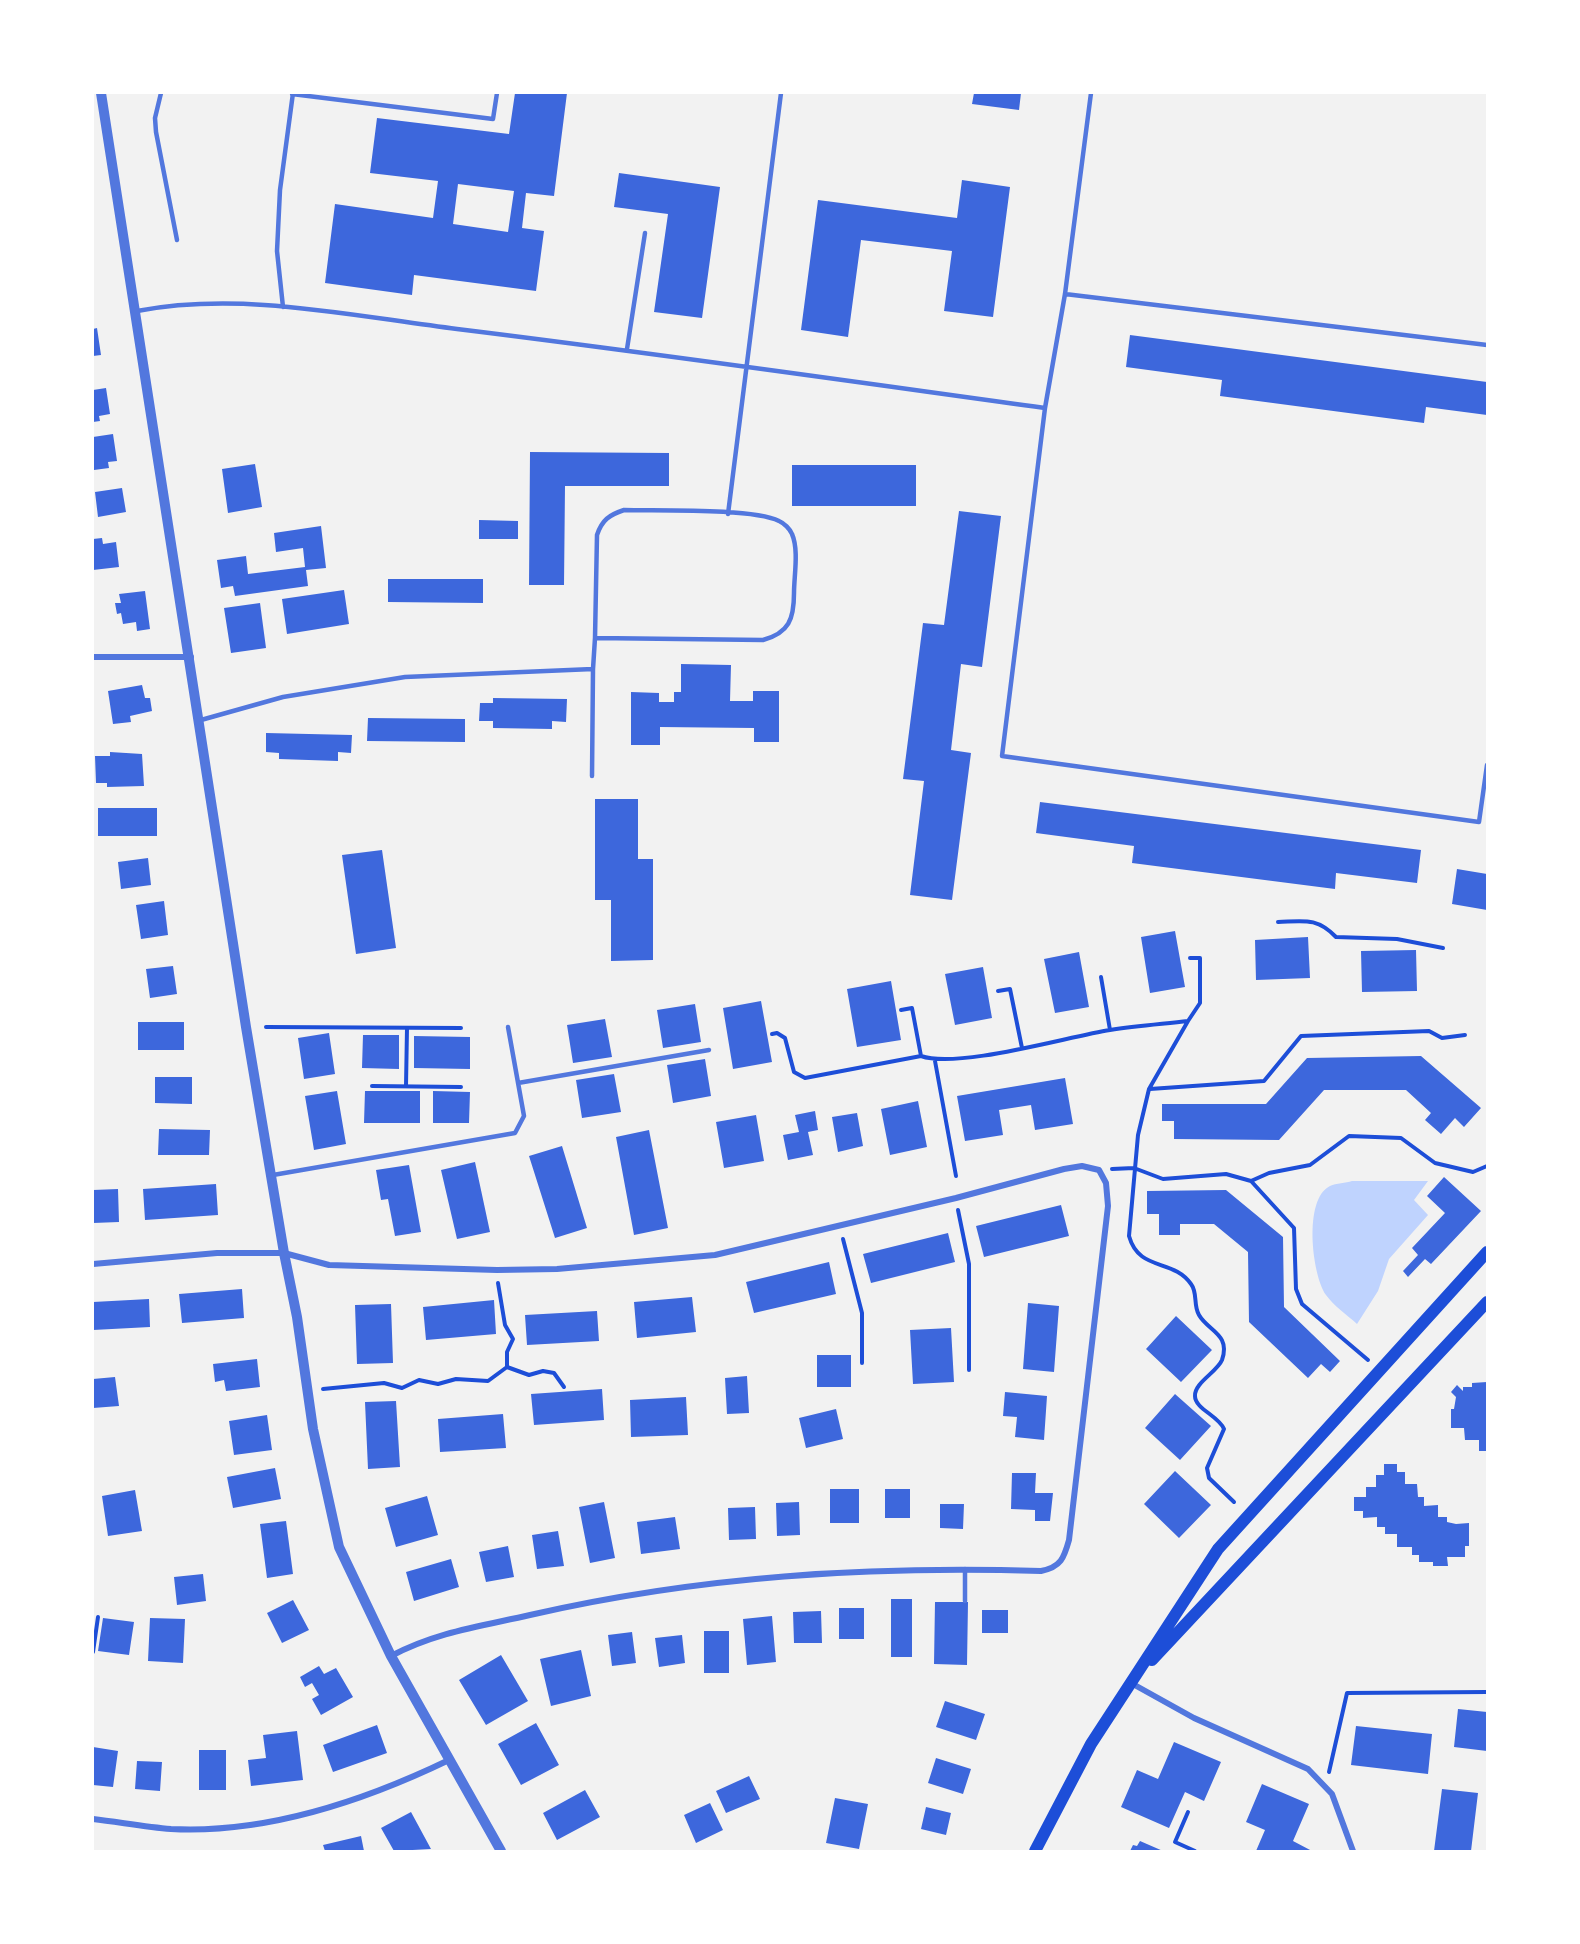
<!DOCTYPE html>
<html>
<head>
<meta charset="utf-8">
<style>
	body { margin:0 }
	#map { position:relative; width:1580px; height:1944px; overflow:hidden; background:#f2f2f2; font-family:Signika,sans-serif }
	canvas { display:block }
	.frame { position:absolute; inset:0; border:94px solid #fff; pointer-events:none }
</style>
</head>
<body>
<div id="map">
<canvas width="1580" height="1944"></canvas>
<div class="frame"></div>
</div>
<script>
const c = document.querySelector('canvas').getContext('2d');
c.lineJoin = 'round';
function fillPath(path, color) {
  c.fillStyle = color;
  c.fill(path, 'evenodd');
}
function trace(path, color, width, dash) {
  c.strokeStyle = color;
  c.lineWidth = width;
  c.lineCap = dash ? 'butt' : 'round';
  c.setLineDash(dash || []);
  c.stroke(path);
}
fillPath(new Path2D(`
	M1352,1181H1428L1414,1200L1428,1215L1389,1259L1378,1291L1357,1324C1347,1315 1334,1306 1326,1295C1312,1275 1303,1199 1330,1186C1336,1183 1346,1183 1352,1181Z`), '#bfd3fe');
fillPath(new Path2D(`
	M515,93H567L554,196L526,193L522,228L544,231L536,291L414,275L412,295L325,283L335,204L433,218L438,181L370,173L377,118L509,134ZM458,184L514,191L508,232L453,224Z
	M974,93H1021L1019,110L972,104Z
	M619,173L720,187L702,318L654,312L668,214L614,207Z
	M962,180L1010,187L993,317L944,311L952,251L861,240L848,337L801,330L818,200L957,218Z
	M97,328L101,355L93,356V329Z
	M1130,335L1487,382V415L1426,407L1424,423L1220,396L1222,380L1126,367Z
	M106,388L110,414L99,416L100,421L93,422V390Z
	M113,434L117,461L108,462L109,468L94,470L93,437Z
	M530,452L669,453V486H565L564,585H529Z
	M255,464L262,507L228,513L222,469Z
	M792,465H916V506H792Z
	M122,488L126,512L98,517L95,492Z
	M959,511L1001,516L982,667L961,664L951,750L971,753L952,900L910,895L924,781L903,779L923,623L944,625Z
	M479,520L518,521V539H479Z
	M321,526L326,568L306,570L308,586L235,596L233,586L221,588L217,560L246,556L248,574L305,567L303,548L276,552L274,533Z
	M102,538L103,544L116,542L119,567L93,570V539Z
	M388,579H483V603L388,602Z
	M344,590L349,624L287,634L282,599Z
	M145,591L150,629L137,631L136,622L123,624L121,613L117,614L115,603H121L119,594Z
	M260,603L266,648L231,653L224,608Z
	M681,664L731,665L730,701H753V691H779V742H754V728L660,727V745H631V692L659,693V702H674V692H681Z
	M142,685L145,698H150L152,711L130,716L131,722L113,724L108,691Z
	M493,698L567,699L566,722L552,721V729L493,728V721H479L480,703H493Z
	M368,718L465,719V742L367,741Z
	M266,733L352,735L351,753L338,752V761L279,759V753L266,752Z
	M110,752L142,754L144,786L107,787V783H96L95,756H110Z
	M595,799H638V859H653V960L611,961V900H595Z
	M1040,802L1421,850L1417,883L1336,873L1335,889L1132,863L1134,846L1036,833Z
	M98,808H157V836H98Z
	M382,850L396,948L356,954L342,855Z
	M148,858L151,885L121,889L118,862Z
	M1457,869L1487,874V910L1452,904Z
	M164,901L168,935L141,939L136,905Z
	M1175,931L1185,987L1150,993L1141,937Z
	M1308,937L1310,978L1256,980L1255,940Z
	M1416,950L1417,991L1362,992L1361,951Z
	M1079,952L1089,1007L1055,1013L1044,959Z
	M173,966L177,994L150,998L146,969Z
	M983,967L992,1018L955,1025L945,974Z
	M891,981L901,1040L857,1047L847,989Z
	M761,1001L772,1062L733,1069L723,1008Z
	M695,1004L701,1042L663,1048L657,1010Z
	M605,1019L612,1057L573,1063L567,1025Z
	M138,1022H184V1050H138Z
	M329,1033L335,1074L304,1079L298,1038Z
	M363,1035H399V1069L362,1068Z
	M414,1036L470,1037V1069L414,1068Z
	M1421,1056L1481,1108L1464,1127L1455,1118L1441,1134L1425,1120L1431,1113L1406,1090H1324L1279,1140L1174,1139V1121H1162V1104H1266L1307,1058Z
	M705,1059L711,1096L673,1103L667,1065Z
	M614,1074L621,1112L582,1118L576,1080Z
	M155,1077H192V1104L155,1103Z
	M1065,1078L1073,1124L1035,1130L1031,1105L999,1110L1003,1135L965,1141L957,1096Z
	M337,1091L346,1144L314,1150L305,1096Z
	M365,1091H420V1123H364Z
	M433,1091L470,1092L469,1123H433Z
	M918,1101L927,1147L890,1155L881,1109Z
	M815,1111L818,1130L808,1132L813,1155L788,1160L783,1135L799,1132L795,1115Z
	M857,1113L863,1146L838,1152L832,1117Z
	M756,1115L764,1161L724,1168L716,1122Z
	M159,1129L210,1130L209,1155H158Z
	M649,1130L668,1228L634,1235L616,1137Z
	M562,1146L587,1228L555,1238L529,1156Z
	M475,1162L490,1232L457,1239L441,1170Z
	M409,1165L421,1232L395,1236L388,1199L381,1200L376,1170Z
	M1444,1177L1481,1211L1431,1264L1425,1259L1408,1277L1403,1271L1418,1255L1412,1248L1445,1213L1427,1196Z
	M216,1184L218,1215L145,1220L143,1189Z
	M118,1189L119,1222L93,1223V1190Z
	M1226,1190L1283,1237L1284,1307L1340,1361L1330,1372L1321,1364L1308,1378L1249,1322L1248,1252L1214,1224H1180V1235H1159V1214H1147V1191Z
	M1061,1205L1069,1236L984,1257L976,1226Z
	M948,1233L955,1262L871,1283L863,1254Z
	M829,1262L836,1294L754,1313L746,1282Z
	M242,1289L244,1318L182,1323L179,1294Z
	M692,1297L696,1332L637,1338L634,1302Z
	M149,1299L150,1327L93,1330V1302Z
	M494,1300L496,1334L426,1340L423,1307Z
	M1028,1303L1059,1306L1054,1372L1023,1369Z
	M391,1304L393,1363L357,1364L355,1305Z
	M597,1311L599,1341L527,1345L525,1315Z
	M1176,1316L1212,1350L1181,1382L1146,1349Z
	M951,1328L954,1382L913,1384L910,1330Z
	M817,1355H851V1387H817Z
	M257,1359L260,1387L226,1391L224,1380L215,1382L213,1364Z
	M747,1376L749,1413L727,1414L725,1378Z
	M115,1377L119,1406L93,1408V1379Z
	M1487,1382V1451H1479V1440H1465L1464,1428H1451V1409H1454L1456,1397L1451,1392L1457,1385L1463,1391V1387H1472V1383Z
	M602,1389L604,1420L534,1425L531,1394Z
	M1005,1392L1047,1396L1044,1440L1015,1437L1017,1417L1003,1416Z
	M1175,1394L1211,1426L1180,1460L1145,1428Z
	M686,1397L688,1435L631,1437L630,1400Z
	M396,1401L400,1467L368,1469L365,1402Z
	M836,1409L843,1439L806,1448L799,1418Z
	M503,1414L506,1448L440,1452L438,1419Z
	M267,1415L272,1450L234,1455L229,1421Z
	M1384,1464H1397V1472H1405V1484H1417L1418,1497H1424V1506L1438,1505V1517H1447V1522L1456,1524L1469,1523V1546H1465V1557H1447L1448,1566H1433V1562H1419V1555H1412V1547H1397V1534H1385V1527H1377V1517L1363,1518V1511H1354V1497H1366V1487H1376V1475H1384Z
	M275,1468L281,1499L233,1508L227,1477Z
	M1175,1471L1211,1505L1179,1538L1144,1504Z
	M1012,1473H1036L1035,1493H1053L1050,1521H1035V1510L1011,1509Z
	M830,1489H859V1523H830Z
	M885,1489H910V1518H885Z
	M135,1490L142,1531L108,1536L102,1496Z
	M427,1496L438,1535L396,1547L385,1508Z
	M604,1502L615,1558L590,1563L579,1507Z
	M799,1502L800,1535L777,1536L776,1503Z
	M940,1504H964L963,1529L940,1528Z
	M755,1507L756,1539L729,1540L728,1508Z
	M675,1517L680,1549L641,1554L637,1522Z
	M286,1521L293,1574L267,1578L260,1524Z
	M558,1531L564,1566L537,1569L532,1535Z
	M508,1546L514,1577L486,1582L479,1552Z
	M451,1559L459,1587L414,1601L406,1572Z
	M203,1574L206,1601L177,1605L174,1577Z
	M891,1599H912V1657H891Z
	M293,1600L309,1630L282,1643L267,1613Z
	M935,1602H968L967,1665L934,1664Z
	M839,1608H864V1639H839Z
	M982,1610H1008V1633H982Z
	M821,1611L822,1643H794L793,1612Z
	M772,1616L776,1662L747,1665L743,1619Z
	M103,1618L134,1622L129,1655L98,1651Z
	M150,1618L185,1619L183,1663L148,1661Z
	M704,1631H729V1673H704Z
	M632,1632L636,1663L612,1666L608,1635Z
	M682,1635L685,1663L659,1667L655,1638Z
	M581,1650L591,1696L551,1706L540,1659Z
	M501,1655L528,1701L486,1725L459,1680Z
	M319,1666L324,1674L336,1668L353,1697L321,1715L312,1699L319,1695L312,1683L305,1687L300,1677Z
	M945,1701L985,1714L976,1740L936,1727Z
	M1458,1709L1487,1712V1751L1454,1747Z
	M536,1723L559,1765L521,1785L498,1744Z
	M377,1725L387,1753L333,1772L323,1745Z
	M1356,1726L1432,1734L1428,1774L1351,1765Z
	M297,1731L303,1780L251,1786L248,1760L266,1758L263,1735Z
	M1174,1742L1221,1762L1204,1801L1185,1792L1169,1828L1121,1807L1137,1770L1158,1779Z
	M93,1747L118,1751L113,1787L93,1785Z
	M199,1750H226V1790H199Z
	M936,1758L971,1769L963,1794L928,1783Z
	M137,1761L162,1762L160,1791L135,1789Z
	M749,1776L760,1799L726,1813L716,1791Z
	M1262,1784L1309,1804L1293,1841L1312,1851H1256L1265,1830L1246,1822Z
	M1442,1789L1478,1793L1471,1851H1434Z
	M585,1790L600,1817L557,1840L543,1813Z
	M835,1798L868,1804L859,1849L826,1843Z
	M710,1803L723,1830L696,1843L684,1815Z
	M926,1807L951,1813L946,1835L921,1829Z
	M411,1812L431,1849L394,1851L381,1828Z
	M361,1836L364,1851H325L323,1845Z
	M1140,1841L1163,1851H1130L1133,1845L1137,1846Z`), '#3d67dc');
trace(new Path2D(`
	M1278,922C1304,921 1317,917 1336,937L1397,939L1443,948
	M1101,977L1110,1030
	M998,991L1010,989L1022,1048
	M901,1010L912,1008L921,1056
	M1188,1021L1200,1003V958H1190
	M266,1027L461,1028
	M772,1034L777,1033L785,1038L794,1072L805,1078L921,1056C958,1069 1066,1037 1110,1030C1136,1026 1162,1024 1188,1021L1149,1089L1138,1135L1129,1236C1139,1272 1173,1258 1191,1284C1198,1293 1193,1305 1199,1315C1208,1331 1231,1334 1222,1360C1217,1372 1194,1383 1195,1396C1195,1409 1219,1416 1224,1429L1207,1468L1209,1478L1234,1502
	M935,1061L956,1176
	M372,1086L461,1087
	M406,1086L407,1028
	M1150,1089L1264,1081L1301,1036L1429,1031L1442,1038L1465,1035
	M1112,1169L1134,1168L1163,1179L1226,1174L1251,1181L1294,1228L1296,1289L1302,1304L1368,1360
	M1251,1181L1269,1173L1310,1165L1349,1136L1401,1138L1435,1163L1473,1172L1487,1166
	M958,1210L969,1264V1370
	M843,1239L862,1313V1363
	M498,1283L505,1325L513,1339L507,1352V1367
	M323,1389L384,1383L402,1388L419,1380L438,1384L456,1379L488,1381L507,1367L529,1375L543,1371L554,1373L564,1387
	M93,1652L98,1617
	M1329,1772L1347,1693L1487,1692
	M1188,1812L1175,1842L1195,1851`), '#1d4ed8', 4);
trace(new Path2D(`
	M161,93L155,118L156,132L177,240
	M1091,93L1065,294L1045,408L1002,756L1479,822L1487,765
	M292,94L493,119L497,93
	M1065,294L1487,345
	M283,307L277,251L280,190L293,93
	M137,311C242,291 352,316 457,329C653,353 849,381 1045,408
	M627,349L645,233
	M624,510C658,511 752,508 779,521C784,523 790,529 792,534C799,550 794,576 794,593C794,619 789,633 763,640L595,638L597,535C602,520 609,515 624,510Z
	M728,514L781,93
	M201,720L283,697L405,677L593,669L595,638
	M592,776L593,669
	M518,1083L709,1050
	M273,1175L515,1133L524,1116L508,1027
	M965,1601V1569`), '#5277de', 4.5);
trace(new Path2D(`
	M93,657H191
	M93,1264L217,1253H284L329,1265L497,1270L557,1269L715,1255L956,1198L1064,1169L1082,1166L1099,1170L1106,1183L1108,1206L1069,1540C1064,1558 1061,1567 1041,1571C867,1566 700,1576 530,1615C482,1626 436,1632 391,1656
	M1131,1683L1194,1718L1308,1769L1332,1794L1353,1851
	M93,1819C119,1822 145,1827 171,1829C267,1834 364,1801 449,1760`), '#5277de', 6);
trace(new Path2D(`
	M101,93L246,1027L284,1253L297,1317L313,1429L339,1547L391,1656L501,1851`), '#5277de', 10);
trace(new Path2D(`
	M1152,1660L1487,1302
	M1035,1851L1091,1744L1218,1549L1487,1252`), '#1d4ed8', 12);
</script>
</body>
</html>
